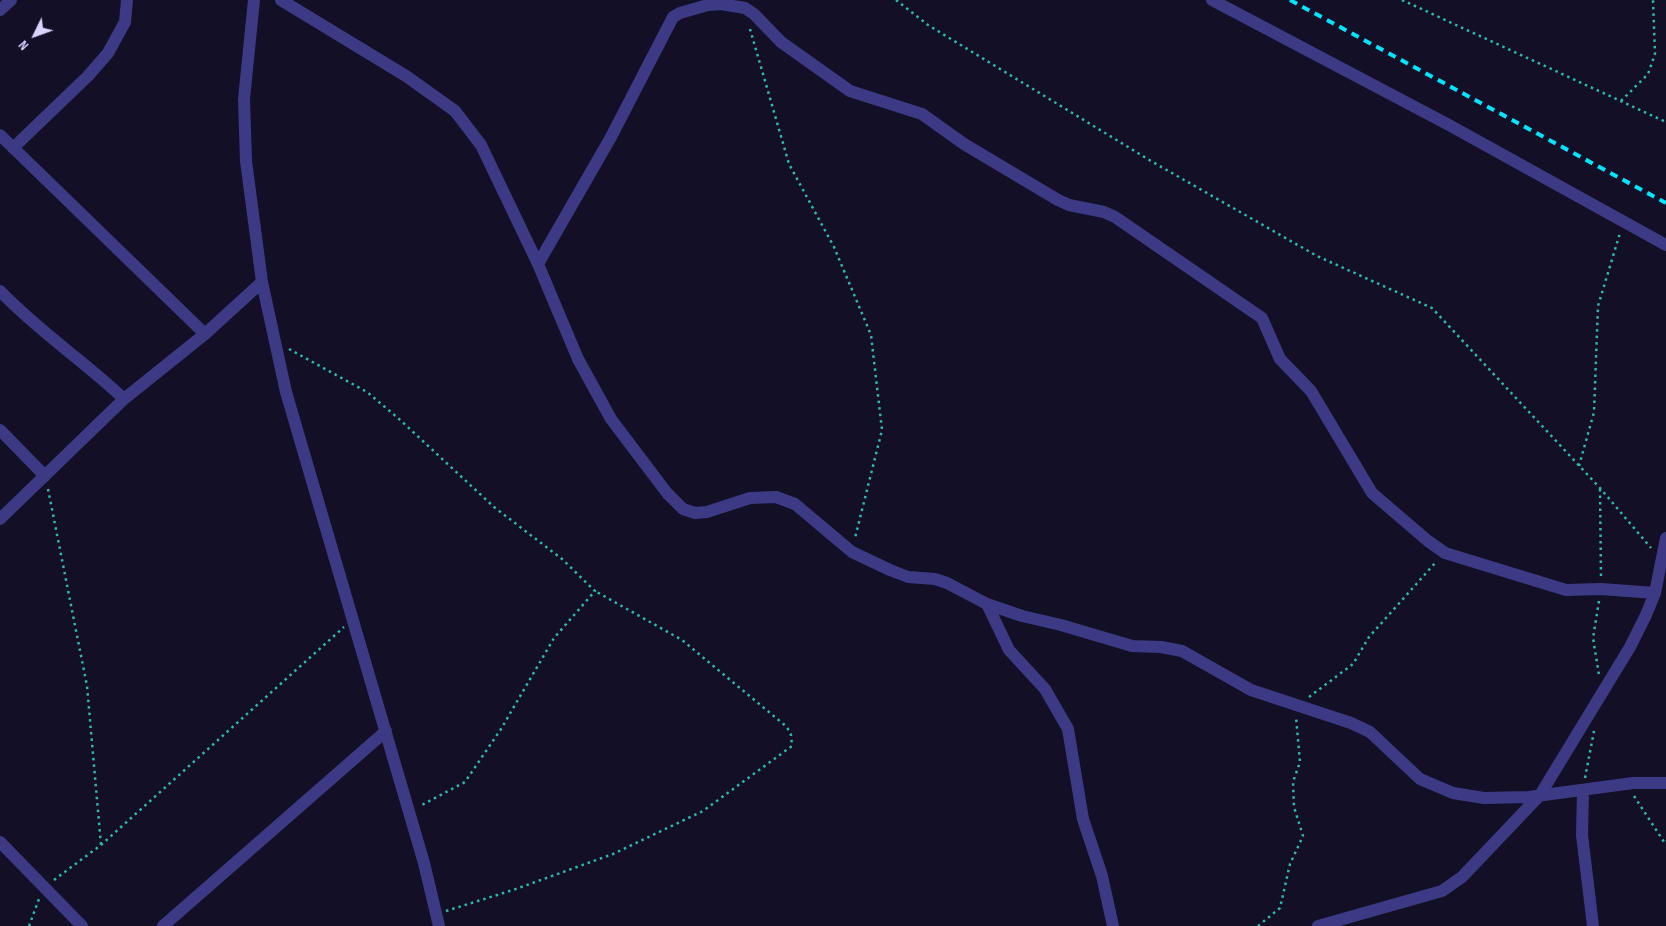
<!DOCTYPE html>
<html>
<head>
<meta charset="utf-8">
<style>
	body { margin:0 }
	#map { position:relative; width:1666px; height:926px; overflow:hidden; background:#130f26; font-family:"Sofia Sans Condensed",sans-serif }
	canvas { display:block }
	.north { position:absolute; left:10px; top:10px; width:50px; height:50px; -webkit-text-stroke:4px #130f26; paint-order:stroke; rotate:228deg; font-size:14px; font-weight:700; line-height:20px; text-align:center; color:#d9d4ff }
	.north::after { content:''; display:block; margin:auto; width:18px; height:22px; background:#d9d4ff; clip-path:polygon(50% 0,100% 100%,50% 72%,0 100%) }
</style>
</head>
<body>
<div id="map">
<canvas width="1666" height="926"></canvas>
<div class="north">N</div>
</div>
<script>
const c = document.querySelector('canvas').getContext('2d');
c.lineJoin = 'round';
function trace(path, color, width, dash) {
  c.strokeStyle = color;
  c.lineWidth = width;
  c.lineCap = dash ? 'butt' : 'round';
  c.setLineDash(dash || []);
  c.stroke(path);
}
trace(new Path2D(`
	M896,0L928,25L1151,161L1317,256L1432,308L1600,488L1651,548
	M1402,0L1666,122
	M750,29L789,164L834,247L871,335L882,430L855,538
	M1621,101L1648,74L1655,54L1653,0
	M289,349L367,392L398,418L494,507L562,559L595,591L554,638L501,729L465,782L420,806
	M1579,466L1594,412L1598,306L1620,233
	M48,489L87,686L101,845
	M1600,489L1601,576
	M1599,601L1593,638L1599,675
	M1309,697L1353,664L1369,637L1436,562
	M1585,778L1594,731
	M1634,796L1666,845
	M54,880L101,845L344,627
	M446,911L513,890L613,854L703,811L792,746L791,735L787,727L682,640L595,591
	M29,926L39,899
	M1258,926L1280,908L1290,864L1303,836L1294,807L1293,782L1300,762L1296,717`), '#2fb8b0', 2.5, [2.5, 4]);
trace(new Path2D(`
	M254,0L244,99L246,161L262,282L286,392L424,863L439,926
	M281,0L406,76L455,111L481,145L538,264L578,359L611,419L667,493L683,509L695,513L707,512L750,498L776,497L795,504L852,552L890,570L908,577L935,579L947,583L987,604L1022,616L1061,625L1132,646L1161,647L1182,651L1251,690L1351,723L1370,732L1420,779L1453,793L1484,798L1529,797L1633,783H1666
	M1212,0L1449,125L1666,245
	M0,10L11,0
	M0,135L205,334
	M13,148L88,76L108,53L125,22L127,0
	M538,264L611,137L673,17L680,13L708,5L721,4L745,8L754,14L781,42L850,91L922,114L964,144L1058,200L1069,205L1104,212L1115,217L1262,318L1280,359L1311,391L1372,493L1428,541L1445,553L1566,590L1601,589L1655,593
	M0,291C38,331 84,361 124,399
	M0,430L45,476
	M0,519L124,399L205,334L262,282
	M987,604L1009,650L1045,689L1068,729L1083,819L1102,876L1113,926
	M1583,791L1582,835L1593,926
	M0,842L82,926
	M163,926L386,731
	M1318,926L1442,891L1462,877L1540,795L1630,647L1646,615L1655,593L1666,538`), '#3d3a85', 12);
trace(new Path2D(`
	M1290,0L1666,203`), '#00e5ff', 4, [8, 6]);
</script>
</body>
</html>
